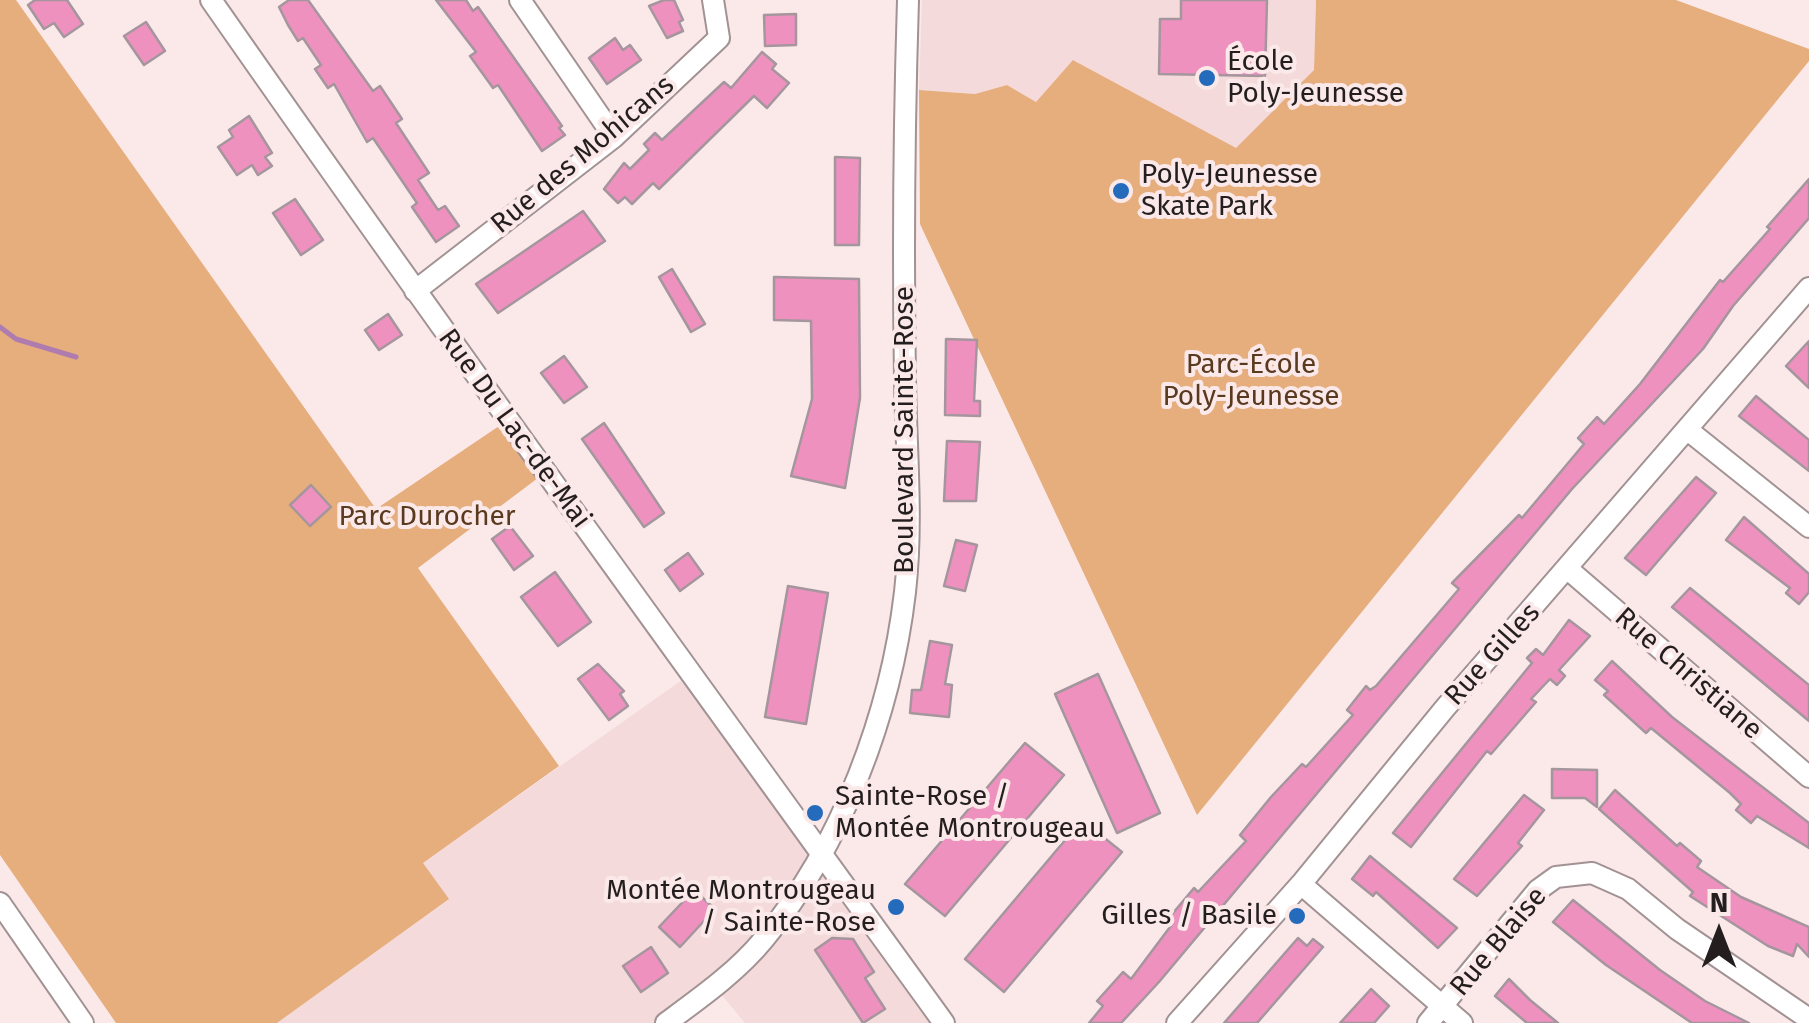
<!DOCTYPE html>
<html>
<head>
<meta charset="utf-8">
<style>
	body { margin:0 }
	#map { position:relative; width:1809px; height:1023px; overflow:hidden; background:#fbe9ea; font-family:"Fira Sans",sans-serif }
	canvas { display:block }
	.north { position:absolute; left:1669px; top:883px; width:100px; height:100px; -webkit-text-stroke:8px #fbe9ea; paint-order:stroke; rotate:0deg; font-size:28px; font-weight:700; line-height:40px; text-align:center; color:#241e1e }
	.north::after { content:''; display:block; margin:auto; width:35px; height:45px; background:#241e1e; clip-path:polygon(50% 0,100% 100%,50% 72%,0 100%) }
</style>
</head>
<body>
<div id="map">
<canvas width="1809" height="1023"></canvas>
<div class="north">N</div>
</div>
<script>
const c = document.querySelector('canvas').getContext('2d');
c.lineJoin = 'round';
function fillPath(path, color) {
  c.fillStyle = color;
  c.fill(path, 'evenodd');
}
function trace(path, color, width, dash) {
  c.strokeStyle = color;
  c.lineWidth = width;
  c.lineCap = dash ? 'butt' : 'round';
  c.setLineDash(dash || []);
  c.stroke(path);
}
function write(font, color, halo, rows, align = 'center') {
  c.font = font + ' "Fira Sans",sans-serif';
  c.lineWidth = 8;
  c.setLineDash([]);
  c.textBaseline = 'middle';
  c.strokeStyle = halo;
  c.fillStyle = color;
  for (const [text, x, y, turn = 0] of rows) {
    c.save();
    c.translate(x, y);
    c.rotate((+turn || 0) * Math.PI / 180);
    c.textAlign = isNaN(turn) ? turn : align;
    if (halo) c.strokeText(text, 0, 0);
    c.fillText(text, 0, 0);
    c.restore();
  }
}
fillPath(new Path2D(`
	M922,0H1316L1314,70L1236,149L1074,60L1036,102L1007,85L975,94L919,90Z
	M689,675L944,1023H745L715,987L662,1023H277L448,900L423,863Z`), '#f4dadb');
fillPath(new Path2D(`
	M0,0H16L376,509L508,420L546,472L418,568L559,766L423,863L449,899L277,1023H116L0,855Z
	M1316,0H1676L1809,49V61L1197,815L920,224L919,90L975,94L1007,85L1036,102L1073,60L1236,148L1314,70Z`), '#e6ad7d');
trace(new Path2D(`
	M0,327L16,339L76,357`), '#af7caf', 5);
const building = new Path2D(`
	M35,0H67L83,24L64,37L54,23L44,29L28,5Z
	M289,0H308L373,91L380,86L402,119L396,123L429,173L418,180L438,210L445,206L459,226L436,242L412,207L417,203L373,138L367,142L334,84L328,88L315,69L321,65L303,38L298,41L288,25L279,7Z
	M436,0H466L473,11L478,7L562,126L559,128L565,135L542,151L498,85L493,88L470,56L476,52Z
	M664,0H674L683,20L679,22L683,31L667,38L649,6Z
	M1181,0H1267L1265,76L1159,74L1160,19H1181Z
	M796,14V45L765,46L764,15Z
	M146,22L165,51L144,65L124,36Z
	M615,38L623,50L630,45L641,60L607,84L589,58Z
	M762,52L776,64L772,69L789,83L767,108L754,96L659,189L653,183L632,204L625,197L618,203L604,189L624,163L630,169L649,150L644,144L655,133L662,140L724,82L731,88Z
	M249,116L272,153L265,157L272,166L258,175L252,165L237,175L218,147L233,137L229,130Z
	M835,157L860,158L859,245H835Z
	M1809,179V218L1733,306L1703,349L1572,489L1159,982L1121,1023H1089L1103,1006L1097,1001L1123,972L1131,979L1173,923L1168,919L1194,888L1198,892L1246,841L1240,835L1271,797L1302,764L1306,767L1353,715L1347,710L1366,686L1370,690L1376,686L1459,589L1452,583L1519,515L1522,518L1584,444L1578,438L1597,417L1604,424L1640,384L1720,280L1723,282L1770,229L1767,227Z
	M295,199L323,240L301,255L273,213Z
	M583,211L605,241L498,313L476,284Z
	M672,269L705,324L691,332L659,277Z
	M774,277L859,279L860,398L845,488L791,476L812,399L811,321L774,320Z
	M388,314L402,335L379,350L365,330Z
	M946,339L977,340L974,401H980V416L945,415Z
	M1809,341V388L1786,366Z
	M564,356L587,387L564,403L541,373Z
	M1756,396L1809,440V471L1739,416Z
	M604,423L664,513L644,527L582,439Z
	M947,441L980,442L976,501H944Z
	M1696,477L1716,493L1646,575L1625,558Z
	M311,485L331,507L310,526L290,505Z
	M1744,517L1809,574V592L1799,604L1786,593L1790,588L1726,540Z
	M510,526L533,556L514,570L492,539Z
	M956,540L977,545L965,591L944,586Z
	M688,553L703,574L680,591L665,570Z
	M555,572L591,622L558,646L521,597Z
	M788,586L828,593L806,724L765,717Z
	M1690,588L1809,685V721L1672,607Z
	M1569,620L1590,636L1559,670L1565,676L1557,685L1550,679L1531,699L1536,702L1491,754L1487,751L1411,847L1393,833L1532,663L1527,658L1536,649L1543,655Z
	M930,641L952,645L945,684L952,685L949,717L910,713L912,690H921Z
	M1612,661L1672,717L1809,823V848L1757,816L1751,823L1736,810L1741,804L1730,793L1651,728L1646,733L1604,695L1608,691L1595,680Z
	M598,664L624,691L620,694L628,706L609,720L578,679Z
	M1098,674L1160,813L1117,833L1055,694Z
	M1025,743L1064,775L945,916L905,884Z
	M1552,769L1597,770V807L1585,798H1552Z
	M1615,790L1677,846L1680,843L1701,861L1697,867L1741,897L1809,927V957L1797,944L1793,956L1768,946L1690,896L1693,892L1599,809Z
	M1524,795L1544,810L1518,843L1522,846L1477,896L1454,879Z
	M1082,820L1122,852L1004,992L965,959Z
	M1370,856L1457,928L1438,948L1376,892L1373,896L1352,879Z
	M694,890L715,909L680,947L659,927Z
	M1573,900L1660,970L1705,1001L1749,1023H1692L1606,965L1553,922Z
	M832,938L853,939L874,972L865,978L885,1009L863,1023L815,950Z
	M1298,938L1307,946L1313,939L1323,947L1257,1023H1224Z
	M651,947L668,973L641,992L623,966Z
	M1509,979L1530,1000L1558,1023H1527L1495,996Z
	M1371,989L1389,1006L1374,1023H1340Z`);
fillPath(building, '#ee91bf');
trace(building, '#a5969d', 2.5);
const minor = new Path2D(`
	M211,0C451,344 698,683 944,1023
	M520,0L614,137
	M415,291L614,137L719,38L713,0
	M1689,431L1809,527
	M1569,570L1809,777
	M1301,884L1462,1023
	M0,903L83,1023
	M666,1023C700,998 737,972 764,939C842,845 891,713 905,592C913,522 906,450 905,379C903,253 904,126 908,0
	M1177,1023L1301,884L1445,708L1809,288
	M1428,1023L1538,890L1556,877L1592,873L1628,889L1677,929L1809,1019`);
trace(minor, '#a29293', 24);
trace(minor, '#fff', 20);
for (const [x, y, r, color] of [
	[1207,78,10,"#256bbc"],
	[1121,191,10,"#256bbc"],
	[815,813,10,"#256bbc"],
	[896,907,10,"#256bbc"],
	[1297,916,10,"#256bbc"]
]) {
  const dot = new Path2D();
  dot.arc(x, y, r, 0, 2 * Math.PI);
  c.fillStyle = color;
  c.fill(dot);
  trace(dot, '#fbe9ea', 4);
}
write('28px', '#241e1e', '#fbe9ea', [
	["École",1227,62],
	["Poly-Jeunesse",1227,94],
	["Poly-Jeunesse",1141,175],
	["Skate Park",1141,207],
	["Sainte-Rose /",835,797],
	["Montée Montrougeau",835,829],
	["Montée Montrougeau",876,891,"right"],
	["/ Sainte-Rose",876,923,"right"],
	["Gilles / Basile",1277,916,"right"]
], 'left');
write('28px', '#241e1e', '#fbe9ea', [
	["Rue des Mohicans",583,155,-40],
	["Rue Du Lac-de-Mai",514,429,54],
	["Boulevard Sainte-Rose",905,430,-90],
	["Rue Gilles",1493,655,-48],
	["Rue Christiane",1688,674,41],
	["Rue Blaise",1499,942,-50]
]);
write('28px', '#5a3a1e', '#fbe9ea', [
	["Parc-École",1251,365],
	["Poly-Jeunesse",1251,397],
	["Parc Durocher",427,517]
]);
</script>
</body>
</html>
